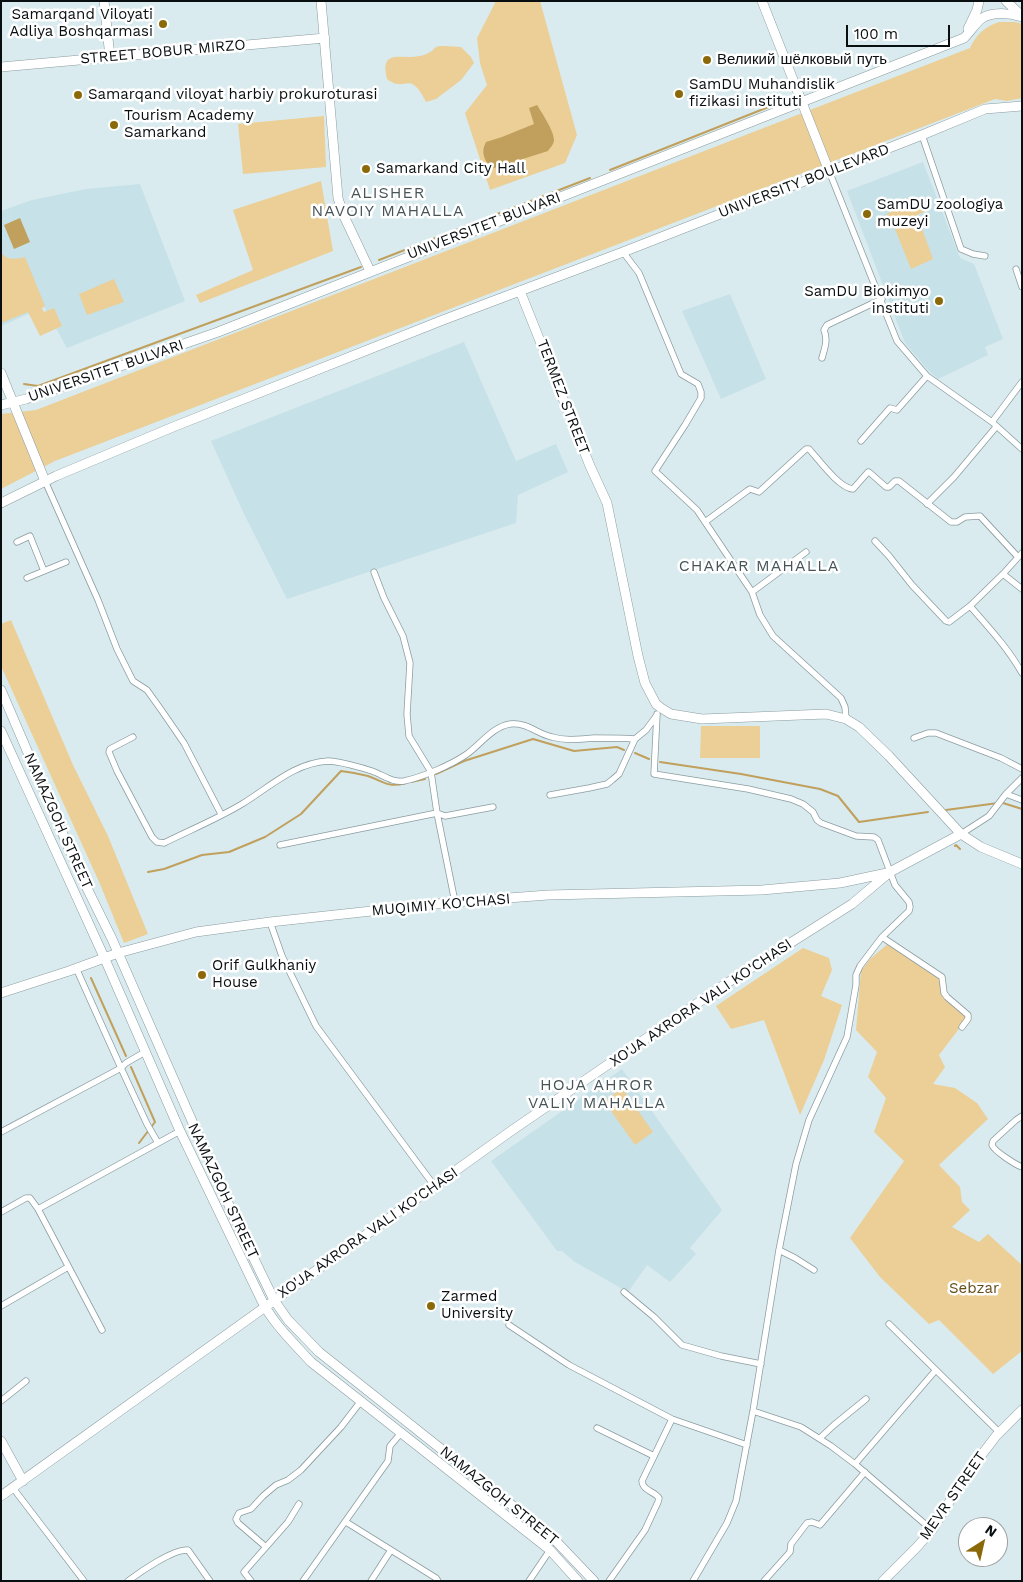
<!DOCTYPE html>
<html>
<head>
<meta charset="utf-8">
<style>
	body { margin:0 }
	#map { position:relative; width:1023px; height:1582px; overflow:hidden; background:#d9ebef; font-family:"Work Sans",sans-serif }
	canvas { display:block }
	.frame { position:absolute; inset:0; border:2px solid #090f11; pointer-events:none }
	.north { position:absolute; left:958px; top:1517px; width:50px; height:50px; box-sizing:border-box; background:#fff; border:1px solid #9d9fa0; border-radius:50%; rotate:35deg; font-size:14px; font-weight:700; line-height:20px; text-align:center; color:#090f11 }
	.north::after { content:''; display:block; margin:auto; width:18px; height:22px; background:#8b6808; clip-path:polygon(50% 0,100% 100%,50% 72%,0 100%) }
	.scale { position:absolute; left:846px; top:25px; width:104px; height:22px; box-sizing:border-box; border:2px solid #090f11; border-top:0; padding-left:6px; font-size:15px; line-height:18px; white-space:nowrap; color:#090f11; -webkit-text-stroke:4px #fff; paint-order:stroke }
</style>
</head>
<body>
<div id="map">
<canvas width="1023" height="1582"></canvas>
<div class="frame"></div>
<div class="north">N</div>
<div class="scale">100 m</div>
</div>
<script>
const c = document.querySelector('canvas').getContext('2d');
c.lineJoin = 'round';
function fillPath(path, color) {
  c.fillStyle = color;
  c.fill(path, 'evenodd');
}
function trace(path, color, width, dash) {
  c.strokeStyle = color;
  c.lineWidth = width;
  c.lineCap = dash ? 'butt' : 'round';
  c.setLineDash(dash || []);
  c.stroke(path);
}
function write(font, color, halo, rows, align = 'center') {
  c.font = font + ' "Work Sans",sans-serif';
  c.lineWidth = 5;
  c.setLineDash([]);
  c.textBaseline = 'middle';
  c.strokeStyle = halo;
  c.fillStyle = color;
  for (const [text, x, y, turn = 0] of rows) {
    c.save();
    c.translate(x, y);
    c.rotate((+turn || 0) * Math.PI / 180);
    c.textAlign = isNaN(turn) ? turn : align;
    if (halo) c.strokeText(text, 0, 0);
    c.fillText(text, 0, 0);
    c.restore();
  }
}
fillPath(new Path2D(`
	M923,162L960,258L974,264L1003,339L985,347L988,355L938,379L928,370L905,343L847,191Z
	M140,184L185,301L67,348L44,307L1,326V211L32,200L86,189Z
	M730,294L766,379L721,399L682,311Z
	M464,342L516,461L556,444L568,472L518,495L516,523L287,599L245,516L211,441Z
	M622,1069L722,1210L690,1248L696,1254L670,1282L647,1265L628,1292L575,1262L562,1251H557L491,1161Z`), '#c6e1e7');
fillPath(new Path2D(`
	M494,1H540L577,135L565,163L490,190L465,113L487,85L480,63L477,38L495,3Z
	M999,22H1015L1022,24V98L1007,101L995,99L55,461L1,489V414L36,410L970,48C976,35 984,27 999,22Z
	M444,46L461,47L471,57L474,63L461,80L436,99L426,102C409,68 406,94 387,79C379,48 402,60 419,56C422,56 427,54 430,52C433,51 434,48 436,47C438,46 441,46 444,46Z
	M324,116L326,167L243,174L238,124Z
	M321,181L333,251L200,303L196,295L253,270L233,210Z
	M911,197L916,208L920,206L928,210L917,215L933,259L911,269L891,219L886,214L906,206L904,200Z
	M1,252C7,261 16,259 25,257L45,306L42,308L44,312L54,308L62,326L40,336L28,312L1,323Z
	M114,279L124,302L87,315L79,294Z
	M11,620L73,765L108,836L148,934L124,943L100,884L1,666V624Z
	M701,726H760V758H700Z
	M890,942L941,975L943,998L968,1017L939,1055L945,1067L933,1084L955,1088L977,1103L988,1119L939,1165L960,1187L962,1202L970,1210L952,1227L979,1242L988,1234L1022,1265V1351L993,1374L939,1320L929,1324L880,1277L850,1238L904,1161L874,1132L886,1098L868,1077L877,1052L856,1030L861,971L871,958Z
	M803,948L829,958L832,970L821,996L842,1005L824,1060L800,1115L764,1020L731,1029L716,1006Z
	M622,1088L653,1132L635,1145L604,1101Z`), '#ebcf96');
fillPath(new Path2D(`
	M537,105C542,113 554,131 554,140C554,144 550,148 548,151L491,169C485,160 480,153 486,142L502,137L534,124L529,108Z
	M20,218L30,242L14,249L4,225Z`), '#c0a05c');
trace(new Path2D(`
	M610,170L776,104
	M379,260L590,178
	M24,384L38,386L361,267
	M635,753L649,759
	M660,762L741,774L820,789L838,796L859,822L928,812
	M436,774L464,761L533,739L574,751L617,747L624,750
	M411,782L425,779
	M1003,803L1022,809
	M946,810L998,803
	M955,846L956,845L960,849
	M148,872L164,869L202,855L229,852L265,837L301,814L341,771C350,772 360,774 368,776C385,782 387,788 406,783
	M91,978L126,1056
	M131,1067L155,1122L139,1143`), '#c0a05c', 2);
const street = new Path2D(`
	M922,135L961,249L973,254L985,256
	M829,171L897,341L927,376L992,422L1022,449
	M623,252L639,273L681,374L698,384L701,392V398L685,425L655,471L697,510L752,592L760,615L773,636L841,698L845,707L846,719
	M1016,269L1022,287
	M822,358C825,347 828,340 824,330L827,325L882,299
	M992,422L1022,382
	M861,441L890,408L897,410L927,376
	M45,481L98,600L117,649L133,681L147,690L162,711L184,743L221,814
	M927,504L954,477L996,427
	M705,522L747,491L750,489L759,492L806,449H809C819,460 839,488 853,489L868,472H869L886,487H889L895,481H899L951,522H957L965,517L980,516L1018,557
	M875,541L889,556L912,585L946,621L949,622L970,606
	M17,542L30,536L44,571L66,562
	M1022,553L1003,574L970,606C989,628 1008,648 1022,673
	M374,572L384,598L403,636L410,663L407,714L409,736L431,772L437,813L455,902
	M1003,574L1022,589
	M27,578L44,571
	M752,592L806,552
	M657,714L654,774L748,789L791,799L803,804L813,812L817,820L821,823L856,836L874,837L878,840L895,885L909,902L910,907L909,911L882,937L860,966L856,975V985L847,1037L809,1120L796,1164L779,1250L753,1411L736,1501L727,1523L693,1581
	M133,737L110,749L109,752L117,771L152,837L157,842L164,843C190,830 217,819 242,804C270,787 294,763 328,761C338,761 363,768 372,771C383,775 393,783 404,781C423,777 451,765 467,754C481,744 492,727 510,724C527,722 537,734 552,737C566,741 580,739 594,738C608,738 622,738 635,739
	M914,738L928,733H936L1001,758L1022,769
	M1006,794L1022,800
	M550,795L589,788L607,784L612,780L619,774L635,739L646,730L657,715
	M961,834L989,816L1006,794L1022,778
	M280,845L437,813L445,816L493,807
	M270,922L282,956L316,1026L430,1180L433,1187
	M882,937L942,977L944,993L947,997L968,1015V1019L962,1027
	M76,968L121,1068L147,1124L158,1143
	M1022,1116L1016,1120L993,1141C993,1142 992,1144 992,1145C994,1151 1016,1165 1022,1167
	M1,1132L121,1068L126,1063L145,1052
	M38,1209L102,1330
	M1,1212L26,1198H30L38,1209L180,1131
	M779,1250L795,1258L814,1270
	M624,1292L654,1317L682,1345L721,1356L761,1364
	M1,1306L68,1267
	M889,1324L999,1432
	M509,1325L569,1365L672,1419L642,1481C643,1491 654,1491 659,1498L658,1502L645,1530L609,1581
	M1,1401L26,1381
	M753,1411L801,1427L831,1446L855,1464
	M672,1419L747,1445
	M597,1428L654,1456
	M820,1438L834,1425L866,1399
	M13,1488L84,1581
	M346,1522L436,1578L438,1581
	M932,1530L855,1464L935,1371
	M266,1547L238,1523L236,1519L239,1513L251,1509L263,1496L276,1485L288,1480L301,1470L341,1427L361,1401
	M128,1581C140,1572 173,1549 188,1550L210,1581
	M251,1581L244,1572L288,1522L299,1504
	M303,1581L388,1461L390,1446L401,1433
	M371,1581L391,1550
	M529,1581L550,1550
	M764,1581L790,1552L791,1544L807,1523L812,1522L820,1525L865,1472`);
const secondary = new Path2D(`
	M104,1L110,57
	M321,1L338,198L343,214L370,271
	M762,1L829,171
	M1,67L325,38
	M520,291L590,466L607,503L638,656L645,683L656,704L661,708L671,714L702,719L826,714L846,719L859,727L889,756L961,834L981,847L1022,864
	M1,373L45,481
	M1,690L80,874L112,939L239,1228L274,1300L288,1320L319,1352L552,1537L594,1581
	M1,731L104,957L180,1131L261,1299C273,1324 293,1342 311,1362L550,1550L578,1581
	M1,993L69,971L118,953L196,932L270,922L455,902L548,895L762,890L840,883L887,873
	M1,1441L23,1481
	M1,1496L511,1131L724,985L852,904L890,872L961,834
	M883,1581L917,1547L932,1530L964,1478L996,1436L1022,1410`);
const primary = new Path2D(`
	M1006,1L1022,16
	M968,29L977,10L979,1
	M1,405L26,399L218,332L964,38C970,32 975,24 981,19C992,11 1010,13 1022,17
	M1,503L56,476L173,427L443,320L623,252L922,135L985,109L1022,106`);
trace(street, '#8b9ca0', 7);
trace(secondary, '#8b9ca0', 10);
trace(primary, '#8b9ca0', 10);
trace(street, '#fff', 5.5);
trace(secondary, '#fff', 9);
trace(primary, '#fff', 9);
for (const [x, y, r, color] of [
	[163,24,5,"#8b6808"],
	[707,60,5,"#8b6808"],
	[679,94,5,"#8b6808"],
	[78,95,5,"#8b6808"],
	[114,125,5,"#8b6808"],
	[366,169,5,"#8b6808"],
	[867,214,5,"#8b6808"],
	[939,301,5,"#8b6808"],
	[202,975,5,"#8b6808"],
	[431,1306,5,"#8b6808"]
]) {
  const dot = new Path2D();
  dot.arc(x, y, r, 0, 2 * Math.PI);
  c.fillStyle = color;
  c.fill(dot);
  trace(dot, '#fff', 2);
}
write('15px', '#090f11', '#fff', [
	["Samarqand Viloyati",153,15,"right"],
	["Adliya Boshqarmasi",153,32,"right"],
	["Великий шёлковый путь",717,60],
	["SamDU Muhandislik",689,85],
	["fizikasi instituti",689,102],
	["Samarqand viloyat harbiy prokuroturasi",88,95],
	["Tourism Academy",124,116],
	["Samarkand",124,133],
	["Samarkand City Hall",376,169],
	["SamDU zoologiya",877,205],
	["muzeyi",877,222],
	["SamDU Biokimyo",929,292,"right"],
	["instituti",929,309,"right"],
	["Orif Gulkhaniy",212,966],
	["House",212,983],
	["Zarmed",441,1297],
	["University",441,1314]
], 'left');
write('15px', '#090f11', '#fff', [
	["STREET BOBUR MIRZO",163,52,-5],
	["UNIVERSITY BOULEVARD",804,181,-21],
	["UNIVERSITET BULVARI",484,226,-21],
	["UNIVERSITET BULVARI",106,371,-19],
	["TERMEZ STREET",563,397,69],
	["NAMAZGOH STREET",58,821,66],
	["MUQIMIY KO'CHASI",441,905,-5],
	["XO'JA AXRORA VALI KO'CHASI",701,1003,-34],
	["NAMAZGOH STREET",223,1191,65],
	["XO'JA AXRORA VALI KO'CHASI",368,1233,-35],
	["NAMAZGOH STREET",499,1496,39],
	["MEVR STREET",953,1496,-55]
]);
write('15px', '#654e1a', '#fff', [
	["Sebzar",974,1289]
]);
c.letterSpacing = '1px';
write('16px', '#475559', '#fff', [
	["ALISHER",388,193],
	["NAVOIY MAHALLA",388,211],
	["CHAKAR MAHALLA",759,566],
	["HOJA AHROR",597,1085],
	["VALIY MAHALLA",597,1103]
]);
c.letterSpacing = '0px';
</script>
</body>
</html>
